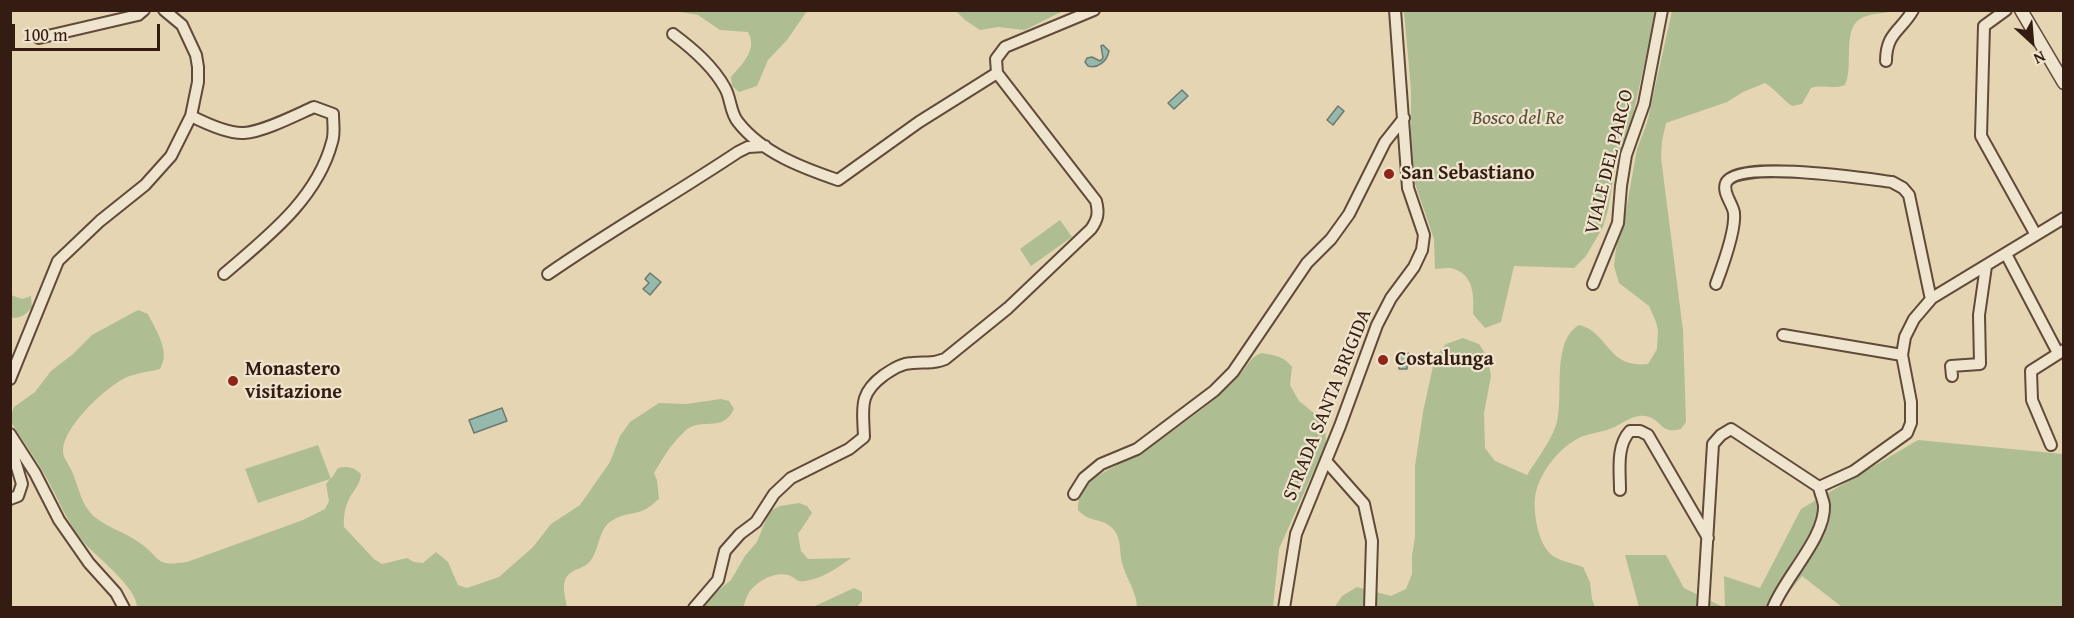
<!DOCTYPE html>
<html>
<head>
<meta charset="utf-8">
<style>
	body { margin:0 }
	#map { position:relative; width:2074px; height:618px; overflow:hidden; background:#e6d5b2; font-family:"Gentium Book Plus",serif }
	canvas { display:block }
	.frame { position:absolute; inset:0; border:12px solid #351c12; pointer-events:none }
	.north { position:absolute; left:2002px; top:12px; width:60px; height:60px; -webkit-text-stroke:4px #efe4cd; paint-order:stroke; rotate:154deg; font-size:16px; font-weight:700; line-height:24px; text-align:center; color:#351c12 }
	.north::after { content:''; display:block; margin:auto; width:21px; height:27px; background:#351c12; clip-path:polygon(50% 0,100% 100%,50% 72%,0 100%) }
	.scale { position:absolute; left:12px; top:24px; width:148px; height:27px; box-sizing:border-box; border:3px solid #351c12; border-top:0; padding-left:8px; font-size:18px; line-height:21px; white-space:nowrap; color:#351c12; -webkit-text-stroke:4px #efe4cd; paint-order:stroke }
</style>
</head>
<body>
<div id="map">
<canvas width="2074" height="618"></canvas>
<div class="frame"></div>
<div class="north">N</div>
<div class="scale">100 m</div>
</div>
<script>
const c = document.querySelector('canvas').getContext('2d');
c.lineJoin = 'round';
function fillPath(path, color) {
  c.fillStyle = color;
  c.fill(path, 'evenodd');
}
function trace(path, color, width, dash) {
  c.strokeStyle = color;
  c.lineWidth = width;
  c.lineCap = dash ? 'butt' : 'round';
  c.setLineDash(dash || []);
  c.stroke(path);
}
function write(font, color, halo, rows, align = 'center') {
  c.font = font + ' "Gentium Book Plus",serif';
  c.lineWidth = 4.5;
  c.setLineDash([]);
  c.textBaseline = 'middle';
  c.strokeStyle = halo;
  c.fillStyle = color;
  for (const [text, x, y, turn = 0] of rows) {
    c.save();
    c.translate(x, y);
    c.rotate((+turn || 0) * Math.PI / 180);
    c.textAlign = isNaN(turn) ? turn : align;
    if (halo) c.strokeText(text, 0, 0);
    c.fillText(text, 0, 0);
    c.restore();
  }
}
fillPath(new Path2D(`
	M675,11L807,10V11L787,40L768,60L757,86L739,92L732,86L731,77C742,64 758,50 748,32L720,30L698,15Z
	M956,11H1063L1025,30L998,27L980,30L965,20Z
	M1404,11H1656L1633,115L1615,167L1608,210L1603,227L1586,256L1574,268L1514,266L1501,322L1485,328L1473,314C1474,297 1474,275 1454,269C1449,267 1440,269 1435,269L1434,239L1411,172V90Z
	M1672,11H1892C1883,14 1869,13 1860,19C1842,30 1854,67 1845,85C1833,90 1823,84 1811,88L1802,104L1792,106C1782,99 1775,89 1765,83L1743,92L1727,102L1666,123L1662,141L1661,158L1683,330L1686,422L1681,429C1659,435 1662,418 1645,416C1632,414 1623,424 1612,428C1601,433 1587,433 1577,439C1559,449 1544,468 1537,488C1531,505 1537,545 1553,556C1561,561 1574,564 1583,567L1590,582L1592,599L1595,607L1334,608L1342,596L1357,587L1391,596L1406,589L1412,574V556L1415,537V466L1423,412L1435,357L1446,344L1463,338L1479,344L1488,358L1491,376L1484,413L1485,448L1495,461L1527,475C1537,459 1552,440 1557,422C1564,395 1551,341 1579,325C1609,332 1607,369 1648,364L1657,349L1658,330L1656,322L1649,306L1619,283L1614,266L1616,248L1624,222L1637,149L1647,123Z
	M1060,220L1072,237L1031,266L1020,249Z
	M11,295L22,299L31,296L32,307C26,315 21,318 11,318Z
	M138,310L148,314C156,331 171,351 160,369C149,372 135,373 125,378C105,388 65,425 63,449C62,458 70,465 73,474C80,490 81,506 96,518C109,528 126,533 140,543C163,559 153,567 187,562L303,520L325,509L329,501L326,484L330,479L258,503L245,469L318,445L331,479L338,468C348,466 353,467 361,474C360,485 355,488 350,497C345,506 343,518 344,527L374,559L382,564L407,558L414,562L423,563L436,552L448,562L458,585L467,588L499,577L533,547L551,524L580,505L610,462L620,436L630,422L659,403L686,404L721,399L729,401L734,409C722,434 701,416 685,431C671,444 663,458 654,473L657,480L659,499C655,502 649,508 644,510C633,515 624,513 613,520C598,528 600,548 591,560C584,570 570,568 565,580C562,589 566,600 567,607H137C137,589 101,560 88,547C68,526 59,500 45,475C35,458 23,441 12,424L11,415L14,407L35,392L51,371L73,354L92,335Z
	M1261,353C1274,355 1284,356 1292,367L1290,385L1299,401L1320,418L1325,426L1326,443L1279,549L1273,607H1137C1136,589 1126,579 1122,563C1119,550 1122,536 1111,527C1101,518 1088,522 1078,510C1077,482 1108,470 1129,459C1143,451 1156,442 1168,434C1191,418 1221,396 1239,375C1247,367 1249,358 1261,353Z
	M1918,440L2063,454V607H1842L1802,576L1777,607H1725L1724,576L1760,588L1801,509Z
	M799,503L807,506L812,513L798,534L801,551L808,559L851,558C838,568 821,579 805,581C797,583 795,577 788,575C774,571 755,582 748,594C746,598 745,603 743,607L702,608L709,598L731,580L745,556L757,542L767,517L772,510L780,506Z
	M1625,555H1666L1684,588L1723,607H1639Z
	M854,588L862,592V601L857,607H813Z`), '#aebe92');
const water = new Path2D(`
	M1103,45L1109,51C1107,61 1098,69 1088,66L1085,62L1087,58L1092,57L1100,61L1103,58L1101,46Z
	M1182,90L1188,96L1174,109L1168,103Z
	M1338,106L1344,111L1333,125L1327,120Z
	M650,273L661,282L650,295L643,289L649,283L645,279Z
	M1399,352L1408,353L1407,369H1399Z
	M502,408L507,421L474,433L469,420Z`);
fillPath(water, '#96b9ad');
trace(water, '#6f7a6f', 1.5);
const minor = new Path2D(`
	M2006,10L1984,26L1981,136L2036,235
	M673,34C693,49 713,66 725,88C731,98 730,113 738,122C762,153 803,168 838,180L919,122L997,73
	M39,38L138,15L144,10
	M1886,61C1886,33 1901,31 1913,10
	M191,116C205,123 229,134 244,133C263,132 296,115 314,107L333,114C333,123 335,134 332,142C317,199 267,237 224,274
	M2006,254L2058,353
	M548,274C610,231 675,194 738,152L748,147L765,146
	M1593,284L1618,223L1621,186L1626,155L1644,104L1662,10
	M1716,284C1722,268 1736,230 1734,213C1733,204 1722,193 1726,183C1736,159 1868,179 1892,182L1903,188L1909,195L1930,295L1932,298
	M1783,335L1902,355
	M1952,376L1951,366L1980,364L1979,315L1986,266
	M10,379L58,261L100,221L145,185L171,156L191,116L198,82V67L196,55L182,25L164,10
	M10,434L35,473L59,520L89,563L116,593L124,608
	M10,444L22,484L18,496L10,499
	M2051,445L2032,400L2031,371L2064,350
	M1326,461L1364,504L1372,541L1370,608
	M1620,490C1620,471 1616,446 1630,431H1640L1648,435L1708,538
	M1074,494L1084,478L1101,464L1137,449L1214,391L1233,372L1307,263L1331,239L1349,214L1385,142L1404,118
	M694,608L718,580L725,551L740,534L756,522L774,494L791,478L849,449L864,437C863,408 858,394 884,375C893,369 902,363 913,363C928,361 930,365 945,359L1008,308L1091,229C1098,219 1099,213 1096,201L997,73L996,59L1005,47L1094,10
	M1284,608L1296,534L1340,426L1377,325L1391,298L1414,267L1422,250L1424,235L1408,188L1395,10
	M1703,608L1713,444L1721,435L1731,429L1819,487
	M1773,608C1784,578 1826,537 1824,505C1823,499 1820,493 1819,487L1854,471L1907,433L1911,423V402L1902,355L1905,337L1914,319L1932,298L2064,218`);
const tertiary = new Path2D(`
	M2021,10L2064,83`);
trace(minor, '#614a3a', 14);
trace(tertiary, '#614a3a', 15);
trace(minor, '#efe4cd', 10);
trace(tertiary, '#efe4cd', 12);
for (const [x, y, r, color] of [
	[1389,174,6,"#8f2418"],
	[1383,360,6,"#8f2418"],
	[233,381,6,"#8f2418"]
]) {
  const dot = new Path2D();
  dot.arc(x, y, r, 0, 2 * Math.PI);
  c.fillStyle = color;
  c.fill(dot);
  trace(dot, '#efe4cd', 2);
}
write('italic 20px', '#594d38', '#efe4cd', [
	["Bosco del Re",1518,119]
]);
write('20px', '#351c12', '#efe4cd', [
	["VIALE DEL PARCO",1610,162,-76],
	["STRADA SANTA BRIGIDA",1328,405,-68]
]);
write('bold 20px', '#351c12', '#efe4cd', [
	["San Sebastiano",1401,174],
	["Costalunga",1395,360],
	["Monastero",245,370],
	["visitazione",245,393]
], 'left');
</script>
</body>
</html>
